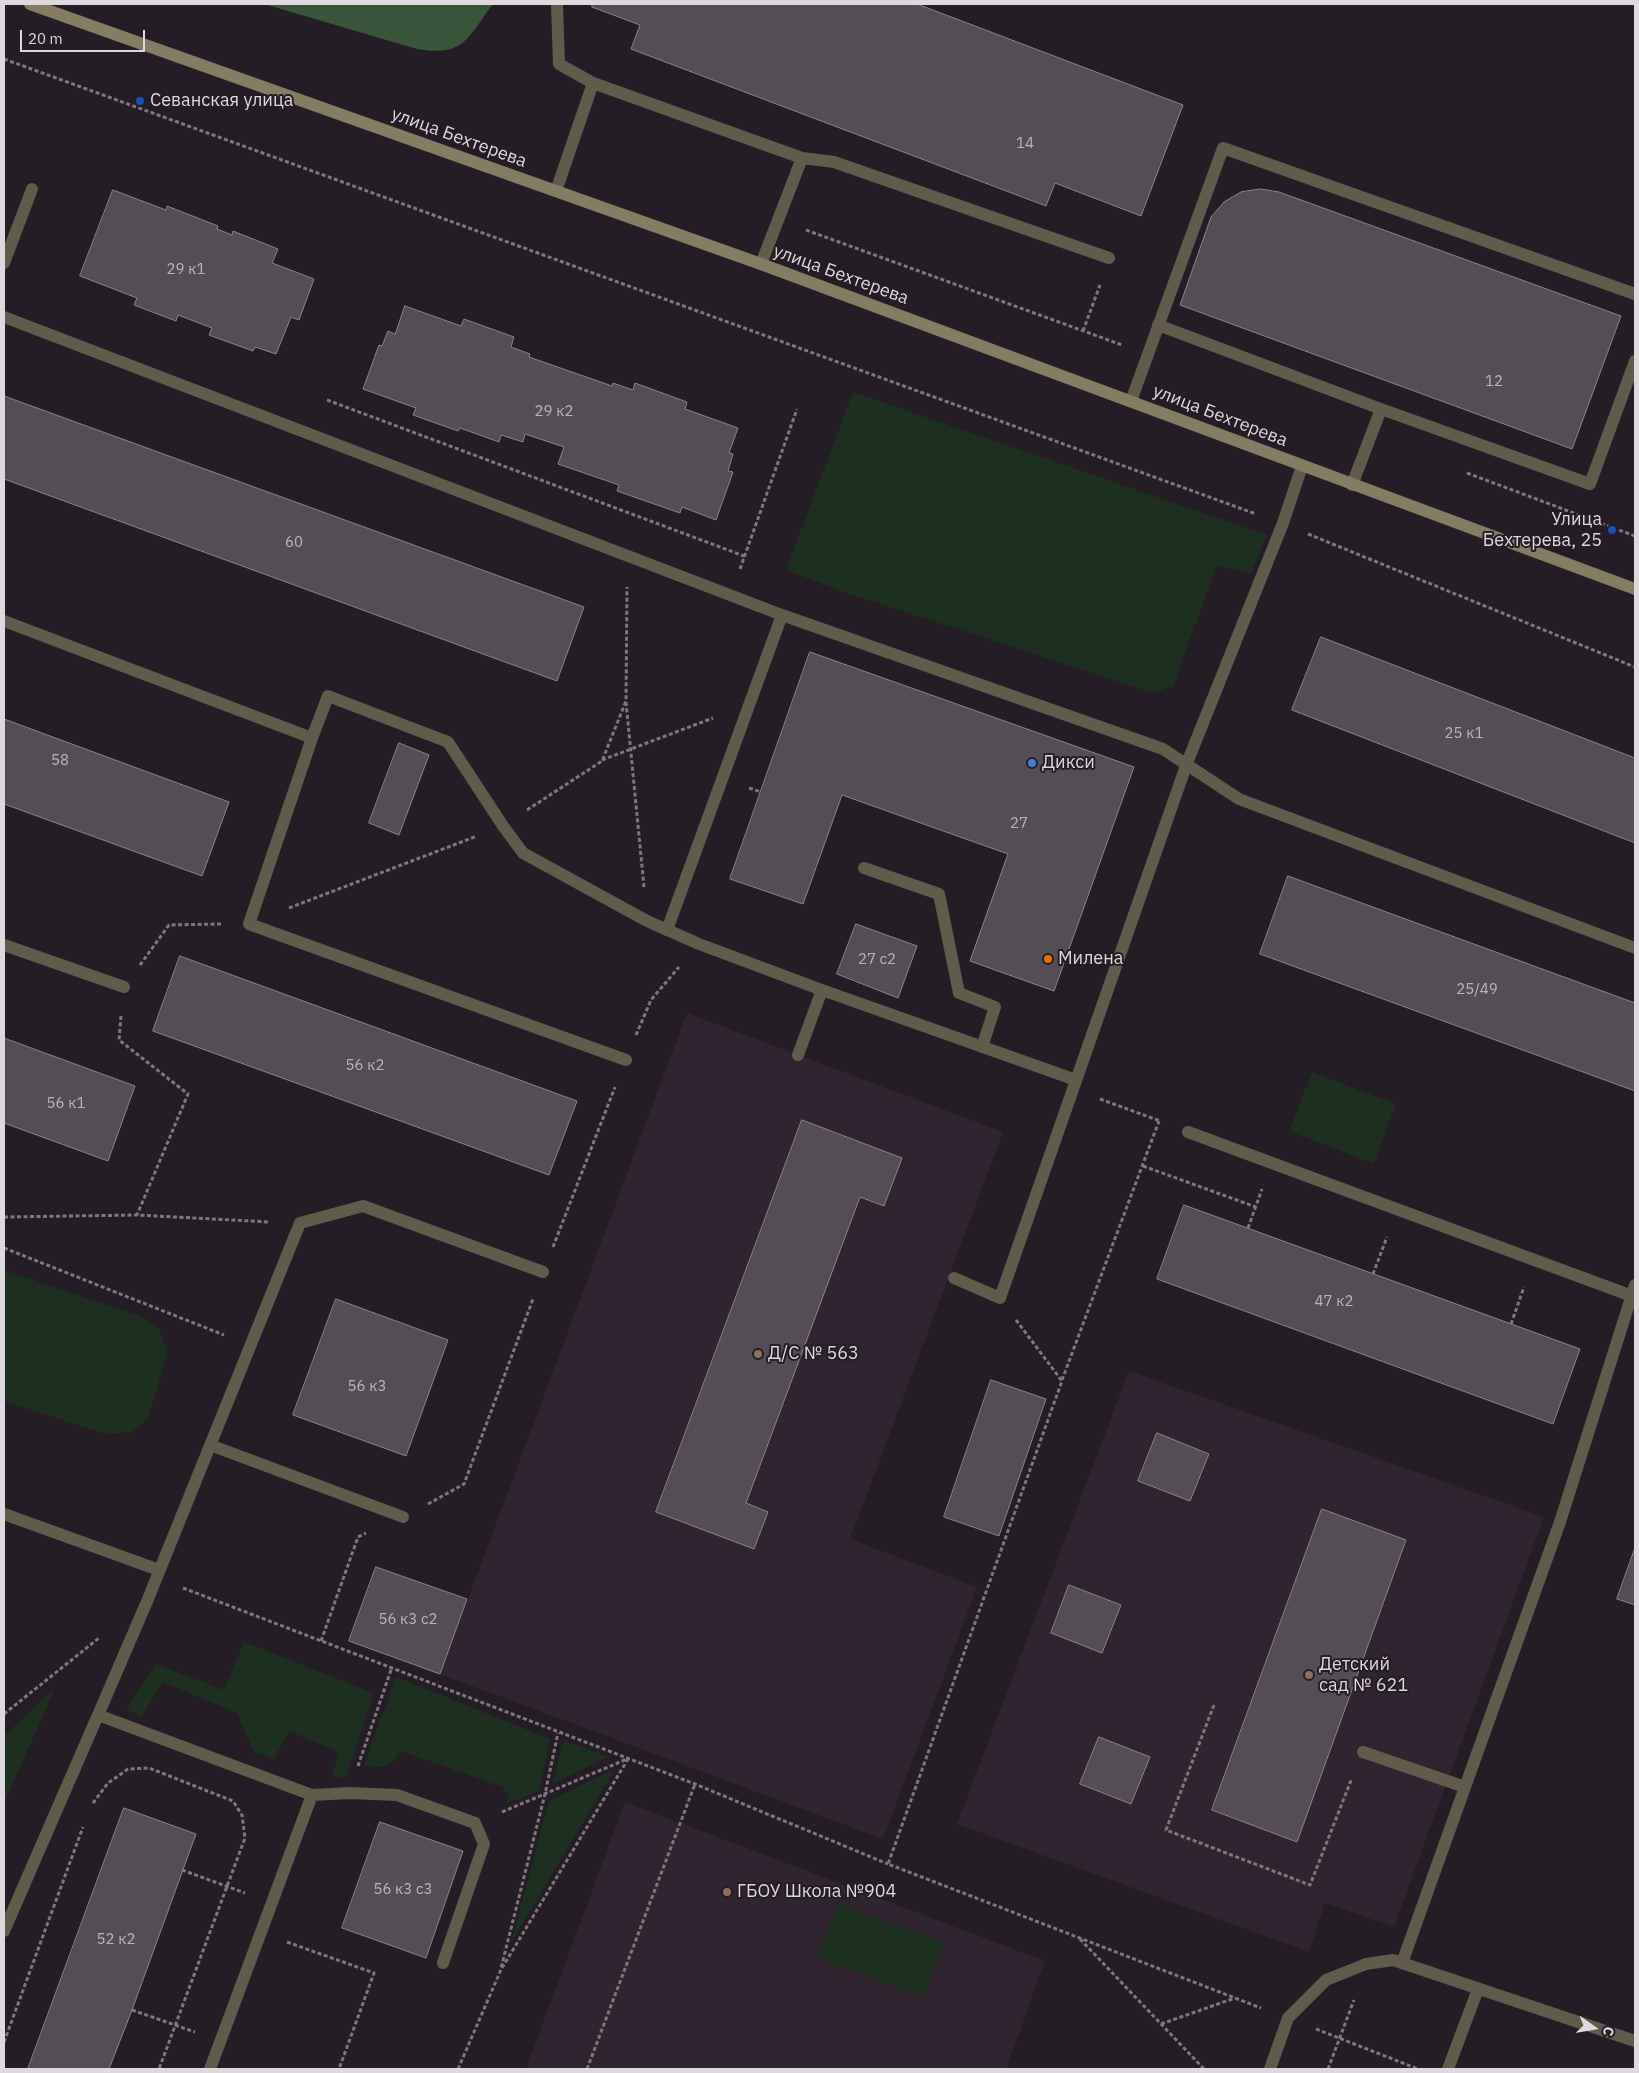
<!DOCTYPE html>
<html>
<head>
<meta charset="utf-8">
<style>
	body { margin:0 }
	#map { position:relative; width:1639px; height:2073px; overflow:hidden; background:#251d25; font-family:"IBM Plex Sans",sans-serif }
	canvas { display:block }
	.frame { position:absolute; inset:0; border:5px solid #ded9de; pointer-events:none }
	.north { position:absolute; left:1569px; top:2003px; width:50px; height:50px; -webkit-text-stroke:4px #251d25; paint-order:stroke; rotate:103deg; font-size:14px; font-weight:700; line-height:20px; text-align:center; color:#ded9de }
	.north::after { content:''; display:block; margin:auto; width:18px; height:22px; background:#ded9de; clip-path:polygon(50% 0,100% 100%,50% 72%,0 100%) }
	.scale { position:absolute; left:20px; top:30px; width:125px; height:22px; box-sizing:border-box; border:2px solid #ded9de; border-top:0; padding-left:6px; font-size:15px; line-height:18px; white-space:nowrap; color:#ded9de; -webkit-text-stroke:4px #251d25; paint-order:stroke }
</style>
</head>
<body>
<div id="map">
<canvas width="1639" height="2073"></canvas>
<div class="frame"></div>
<div class="north">С</div>
<div class="scale">20 m</div>
</div>
<script>
const c = document.querySelector('canvas').getContext('2d');
c.lineJoin = 'round';
function fillPath(path, color) {
  c.fillStyle = color;
  c.fill(path, 'evenodd');
}
function trace(path, color, width, dash) {
  c.strokeStyle = color;
  c.lineWidth = width;
  c.lineCap = dash ? 'butt' : 'round';
  c.setLineDash(dash || []);
  c.stroke(path);
}
function write(font, color, halo, rows, align = 'center') {
  c.font = font + ' "IBM Plex Sans",sans-serif';
  c.lineWidth = 4;
  c.setLineDash([]);
  c.textBaseline = 'middle';
  c.strokeStyle = halo;
  c.fillStyle = color;
  for (const [text, x, y, turn = 0] of rows) {
    c.save();
    c.translate(x, y);
    c.rotate((+turn || 0) * Math.PI / 180);
    c.textAlign = isNaN(turn) ? turn : align;
    if (halo) c.strokeText(text, 0, 0);
    c.fillText(text, 0, 0);
    c.restore();
  }
}
fillPath(new Path2D(`
	M687,1013L1003,1132L850,1539L977,1587L883,1839L440,1674Z
	M1129,1371L1544,1517L1394,1927L1325,1903L1309,1952L957,1824Z
	M625,1802L1045,1961L1006,2069H526Z`), '#302431');
fillPath(new Path2D(`
	M853,392L1267,535L1251,573L1217,565L1173,686L1153,693L841,591L786,570Z
	M1312,1072L1396,1104L1374,1164L1289,1131Z
	M4,1270L140,1316L159,1329L168,1353L147,1420L132,1432L106,1434L4,1401Z
	M244,1642L374,1693L346,1778L332,1776L339,1752L289,1731L274,1759L254,1752L237,1713L163,1682L141,1717L126,1709L156,1664L224,1690Z
	M396,1677L550,1739L539,1791L507,1803L508,1795L502,1787L401,1751C389,1768 385,1769 364,1765Z
	M55,1688L4,1804V1736Z
	M564,1740L608,1757L552,1784Z
	M615,1769L511,1943L549,1801Z
	M838,1903L944,1943L924,1997L817,1958Z`), '#1d2f1e');
fillPath(new Path2D(`
	M264,4H493C467,38 465,57 417,49Z`), '#385539');
const building = new Path2D(`
	M593,4H917L1183,105L1141,216L1055,183L1046,206L631,49L640,25L592,7Z
	M1261,189L1279,192L1621,316L1572,449L1180,305L1211,217L1224,202L1241,192Z
	M113,190L166,210L167,206L218,226L217,229L232,235L233,231L278,249L272,263L314,279L299,320L291,317L276,354L255,347L253,351L209,335L212,328L178,315L176,321L134,305L137,298L80,276Z
	M405,306L461,326L464,319L514,337L511,347L530,354L529,357L612,386L613,383L633,390L635,383L687,402L685,409L738,428L729,453L733,454L728,471L733,472L716,520L682,507L680,513L617,491L619,485L558,464L564,447L525,434L523,442L501,435L499,442L460,428L458,431L413,415L416,408L363,389L379,345L382,346L388,331L395,334Z
	M4,396L584,607L557,681L4,479Z
	M1321,637L1635,758V843L1292,710Z
	M810,652L1134,767L1054,991L970,961L1008,854L842,795L803,904L730,879Z
	M4,719L229,802L202,876L4,804Z
	M399,743L429,755L399,835L369,823Z
	M1288,876L1635,1003V1091L1260,954Z
	M856,924L917,946L898,998L837,974Z
	M180,956L577,1101L549,1175L153,1031Z
	M4,1038L135,1086L108,1161L4,1123Z
	M802,1120L902,1158L884,1206L860,1197L746,1503L768,1512L754,1549L656,1512Z
	M1184,1205L1580,1349L1553,1424L1157,1279Z
	M336,1299L448,1340L406,1456L293,1415Z
	M991,1380L1046,1399L999,1536L944,1517Z
	M1157,1433L1209,1454L1190,1501L1138,1481Z
	M1322,1509L1406,1540L1297,1842L1212,1810Z
	M1635,1548V1605L1617,1599Z
	M376,1567L467,1599L440,1674L349,1641Z
	M1069,1585L1121,1605L1102,1653L1051,1633Z
	M1099,1737L1150,1757L1131,1804L1080,1784Z
	M124,1808L196,1834L132,2010L109,2069H28Z
	M380,1822L463,1851L426,1958L342,1928Z`);
fillPath(building, '#554d56');
trace(building, '#8c838c', 1);
trace(new Path2D(`
	M4,59L1256,514
	M806,230L1122,345
	M1083,331L1100,285
	M327,400L744,556
	M1467,473L1635,536
	M1308,534L1635,667
	M740,569L797,409
	M626,702L644,887
	M602,760L713,718
	M749,788L761,792
	M527,810L602,761L626,701L627,587
	M289,908L477,836
	M140,965L169,925L221,924
	M121,1016L119,1040L188,1094L137,1215
	M636,1035L651,1000L679,967
	M1100,1099L1160,1121
	M1143,1166L1256,1207
	M4,1217L137,1215L270,1222
	M1248,1228L1262,1189
	M553,1247L615,1087
	M4,1248L224,1335
	M1373,1274L1387,1237
	M1016,1320L1062,1381L888,1864L1261,2008
	M1511,1324L1524,1287
	M1062,1380L1159,1121
	M428,1504L464,1484L533,1299
	M183,1588L695,1784L888,1864
	M321,1641L358,1537L366,1533
	M1214,1705L1166,1830L1310,1885L1352,1778
	M4,1714L99,1638
	M358,1766L392,1667
	M93,1803L108,1783L128,1769L149,1768L233,1801L242,1815L245,1838L159,2069
	M502,1812L627,1759
	M182,1870L245,1893
	M1080,1939L1204,2069
	M287,1942L374,1973L339,2069
	M502,1968L628,1759
	M132,2010L195,2032
	M1161,2024L1235,1998
	M1316,2029L1418,2069
	M4,2042L83,1827
	M458,2069L500,1972L545,1794L558,1733
	M587,2069L695,1784
	M1328,2069L1354,2000`), '#7e787e', 3, [4, 2.5]);
trace(new Path2D(`
	M557,4L559,64L593,83L802,158L834,162L1109,258
	M556,191L593,83
	M4,263L32,189
	M761,264L802,158
	M4,317L782,615
	M1158,325L1381,409L1590,484L1635,361
	M1131,401L1223,148L1635,294
	M1352,485L1381,409
	M4,621L312,738
	M864,868L939,894L959,993L995,1007L982,1047
	M667,930L782,615L1163,749L1239,799L1635,948
	M4,945L124,987
	M798,1055L822,990
	M626,1060L249,924L312,738L328,696L448,742L503,826L523,853L647,921L699,944L822,990L1076,1080
	M1188,1132L1632,1296
	M954,1278L1000,1298L1187,763L1283,523L1302,466
	M210,1445L403,1517
	M4,1514L159,1570
	M98,1715L148,1599L300,1223L363,1206L543,1272
	M1363,1752L1465,1787
	M312,1795L349,1793L397,1795L475,1823L484,1844L443,1963
	M4,1931L98,1715L312,1795L210,2069
	M1402,1963L1560,1522L1635,1285
	M1270,2069L1288,2018L1326,1980L1366,1964L1393,1960L1635,2041
	M1448,2069L1478,1989`), '#605b4b', 12);
trace(new Path2D(`
	M30,4L761,264L1635,589`), '#847d63', 12);
for (const [x, y, r, color] of [
	[140,101,5,"#1a4fb4"],
	[1612,530,5,"#1a4fb4"],
	[1032,763,5,"#3f7fe0"],
	[1048,959,5,"#e8710a"],
	[758,1354,5,"#8d6e63"],
	[1309,1675,5,"#8d6e63"],
	[727,1892,5,"#8d6e63"]
]) {
  const dot = new Path2D();
  dot.arc(x, y, r, 0, 2 * Math.PI);
  c.fillStyle = color;
  c.fill(dot);
  trace(dot, '#251d25', 2);
}
write('15px', '#bcb6bc', null, [
	["14",1025,144],
	["29 к1",186,270],
	["12",1494,382],
	["29 к2",554,412],
	["60",294,543],
	["25 к1",1464,734],
	["58",60,761],
	["27",1019,824],
	["27 с2",877,960],
	["25/49",1477,990],
	["56 к2",365,1066],
	["56 к1",66,1104],
	["47 к2",1334,1302],
	["56 к3",367,1387],
	["56 к3 с2",408,1620],
	["56 к3 с3",403,1890],
	["52 к2",116,1940]
]);
write('18px', '#ded9de', '#251d25', [
	["Севанская улица",150,101],
	["Улица",1602,520,"right"],
	["Бехтерева, 25",1602,541,"right"],
	["Дикси",1042,763],
	["Милена",1058,959],
	["Д/C № 563",768,1354],
	["Детский",1319,1665],
	["сад № 621",1319,1686],
	["ГБОУ Школа №904",737,1892]
], 'left');
write('18px', '#ded9de', '#251d25', [
	["улица Бехтерева",459,138,20],
	["улица Бехтерева",841,275,20],
	["улица Бехтерева",1220,416,21]
]);
</script>
</body>
</html>
